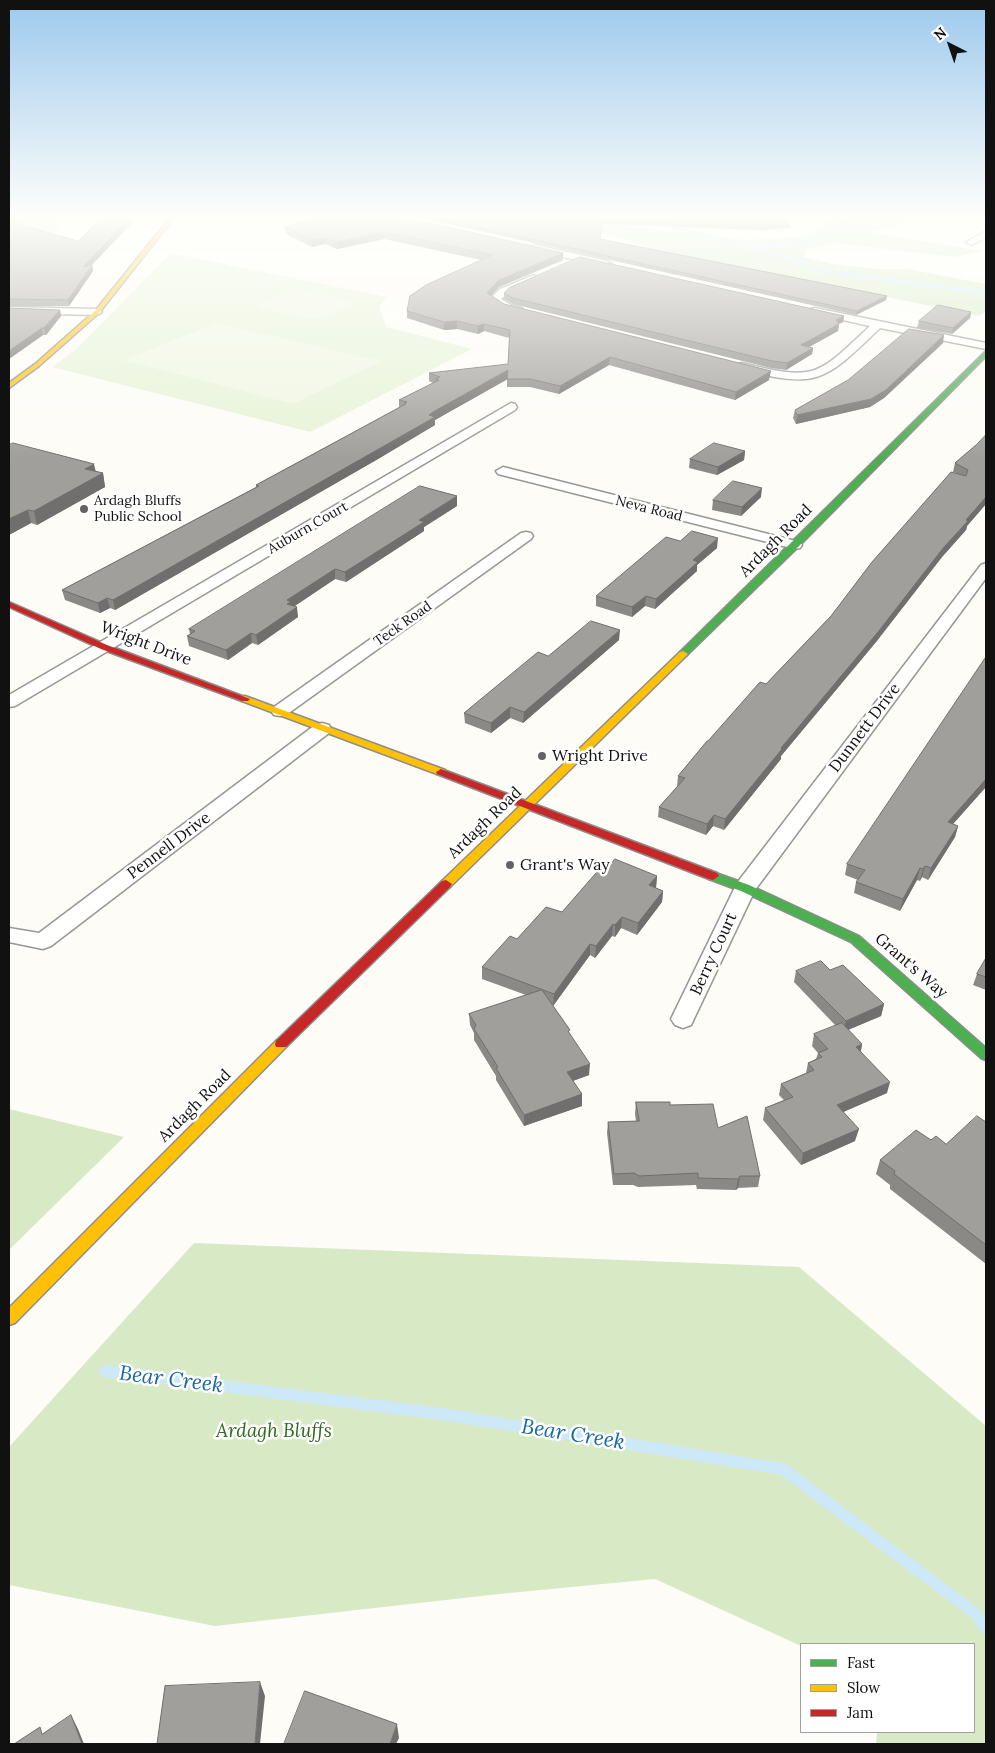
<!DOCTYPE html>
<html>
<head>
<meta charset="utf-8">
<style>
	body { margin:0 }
	#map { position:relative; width:995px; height:1753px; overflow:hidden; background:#fdfcf7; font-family:Lora,serif }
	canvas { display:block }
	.frame { position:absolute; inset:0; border:10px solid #111; pointer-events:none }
	.legend { position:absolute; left:800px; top:1643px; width:175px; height:90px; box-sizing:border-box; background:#fff; border:1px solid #a0a0a0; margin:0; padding:6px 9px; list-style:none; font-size:15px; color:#111 }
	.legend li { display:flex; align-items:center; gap:10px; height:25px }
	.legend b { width:25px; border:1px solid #a0a0a0 }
	.north { position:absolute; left:925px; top:20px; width:50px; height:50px; -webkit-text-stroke:4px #fff; paint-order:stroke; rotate:319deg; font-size:14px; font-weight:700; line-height:20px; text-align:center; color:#111 }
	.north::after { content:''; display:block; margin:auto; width:18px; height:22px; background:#111; clip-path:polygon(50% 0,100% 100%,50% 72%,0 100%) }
</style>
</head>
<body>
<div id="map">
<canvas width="995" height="1753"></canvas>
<div class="frame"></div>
<ul class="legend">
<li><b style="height:6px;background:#4caf50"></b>Fast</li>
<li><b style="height:6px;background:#ffc107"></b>Slow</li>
<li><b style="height:6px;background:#c62828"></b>Jam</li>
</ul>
<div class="north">N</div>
</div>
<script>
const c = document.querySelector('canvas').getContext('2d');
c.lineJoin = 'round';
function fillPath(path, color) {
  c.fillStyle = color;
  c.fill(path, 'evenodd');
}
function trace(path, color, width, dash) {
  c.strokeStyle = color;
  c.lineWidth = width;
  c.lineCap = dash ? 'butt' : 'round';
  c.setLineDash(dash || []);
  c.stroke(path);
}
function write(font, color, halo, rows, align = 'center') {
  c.font = font + ' Lora,serif';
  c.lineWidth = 5;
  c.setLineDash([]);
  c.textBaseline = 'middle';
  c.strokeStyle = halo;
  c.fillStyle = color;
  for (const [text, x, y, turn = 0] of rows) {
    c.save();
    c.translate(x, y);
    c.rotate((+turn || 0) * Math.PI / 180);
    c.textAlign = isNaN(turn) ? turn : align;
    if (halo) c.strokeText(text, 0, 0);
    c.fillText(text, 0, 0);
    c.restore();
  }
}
fillPath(new Path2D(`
	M171,253L387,297L379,306L386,327L472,349L310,432L52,367L74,351Z`), '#e7f3d7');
fillPath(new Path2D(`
	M9,214H65L59,221L55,239L9,223Z
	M502,214H554L629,226L747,240L805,237L833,218L834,214H936L870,232L982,251L954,257L835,243L805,249L804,257L832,264L875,269H907L986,284V311L979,316L652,249L610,235Z
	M9,1109L124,1137L9,1250Z
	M194,1243L799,1267L986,1426V1744H876L877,1732H974V1644H801V1646L655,1579L499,1594L215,1626L9,1585V1447Z`), '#d8eac5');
fillPath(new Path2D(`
	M301,290L353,302L352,305L320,319H310L258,307V304L292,291Z
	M217,323L381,361L293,404L124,360Z`), '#f0f6e1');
trace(new Path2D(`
	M664,224L800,261L819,270L986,293
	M751,245L803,243L864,214`), '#cde8f7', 4);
trace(new Path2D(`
	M105,1371L449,1415L783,1469L976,1614L986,1628`), '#cde8f7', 12);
const street = new Path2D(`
	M986,231V238L971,245L966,242Z
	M535,245L607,261L612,264L607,267L532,250L530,248Z
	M534,275L539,278L537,280L508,293L501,299L511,305L522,308L523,310L522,312L504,310L489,300L500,289Z
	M9,307L97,309L102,312L97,315L9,313Z
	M815,308L986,343V349L880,328C824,382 817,390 738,368L736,366L738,364L742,363C816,381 816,377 870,326L811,313L810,311L811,309Z
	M511,403L515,404L517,407L515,410L15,706L9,707V695Z
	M503,467L800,542L802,545L800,548L795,549L498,474L496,471Z
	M526,532L531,533L533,536L531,539L286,715L280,716L274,715L271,711L274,707L521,533Z
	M986,563V578L755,890L691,1025L683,1028L675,1025L671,1019L737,883L981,565Z
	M322,723L329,725L331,729L329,733L51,946L43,949L9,942V928L39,933L315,725Z`);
const fast = new Path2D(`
	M986,351V356L798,547L686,656H680V652Z
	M713,872L749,885L859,936L986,1048V1060L981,1058L851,942L741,891L709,879L707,876Z`);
const slow = new Path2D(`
	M173,214H177L99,313L39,366L9,388V383L35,364L95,311Z
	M683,651L688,654L686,656L450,887H442L440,884L442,881L680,652Z
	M245,696L445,770L446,772L445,774H437L242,701V697Z
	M281,1039L286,1041L287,1044L286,1047L15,1323L9,1325V1308L276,1041Z`);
const jam = new Path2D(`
	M9,602L107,645L250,699L248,701H242L101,649L9,607Z
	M441,769L717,873L719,876L713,880L709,879L437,774L436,772Z
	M446,880L452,884L450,887L286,1047H276L275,1044L276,1041L442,881Z`);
trace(street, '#979795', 3);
trace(fast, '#8e8d8b', 3);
trace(slow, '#8e8d8b', 3);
trace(jam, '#8e8d8b', 3);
fillPath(street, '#fffffe');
fillPath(fast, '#4caf50');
fillPath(slow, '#ffc107');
fillPath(jam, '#c62828');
fillPath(new Path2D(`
	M140,214L92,265L93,271L69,306H9V222L78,241Z
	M328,214L563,253V260L499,287L491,296L504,304L769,380L735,400L609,365L559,394L530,387H507V379L435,420V425L378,459L115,610L110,608L100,613L65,600L62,590L256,487V485L399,407V400L433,383L429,381V373L508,364L509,338L484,331L478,334L457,329L444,330L407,318V311L481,260L384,239L337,249L325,244L312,247L286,234L285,227Z
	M372,214H774L789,228L758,230L602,224L600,239L887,296L886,300L856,315L431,220Z
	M504,293L844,316L843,322L839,324L838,331L809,347L813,348L812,354L786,370L771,368L513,304L504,299Z
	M9,308L60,310L61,316L46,335H43L9,359Z
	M971,312L970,318L952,334L917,328L919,321Z
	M943,343L884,398L870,407L796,424L793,418L795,410Z
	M986,435V504L967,526L966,530L942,557L876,642L781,756V759L724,830L713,826L706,835L658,817L659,807L677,787L678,776L708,741L766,684L831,616L956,473L953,472L955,463L976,445Z
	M9,445L103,473L105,487L37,525L31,523L9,535Z
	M745,451L744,460L717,475L689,468L690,459Z
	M761,497L741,516L712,510L713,500Z
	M457,506L424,527V531L346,582L335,579L294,606L298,617L258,645L252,643L228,660L189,646L187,636L190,634L189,629Z
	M680,541L717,548L697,565V571L655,609L645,606L632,617L596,606V596Z
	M619,640L523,723L510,718L491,733L465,723L464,713L548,656Z
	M986,657V788H985L953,824L958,826L955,837L928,880L922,877L920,881L917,880L900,911L854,893L856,882L858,880L845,875L847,864Z
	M657,876L656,888L663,891L662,902L637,935L621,928L615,937L612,936L595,958L590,955L553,1006L570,1034L589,1075L573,1081L582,1094V1106L524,1126L496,1080V1076L474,1040V1033L470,1025L469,1014L526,995L482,979V967L517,939L562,912Z
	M986,958V990L973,985L977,974Z
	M830,970L884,1004L881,1016L848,1030L862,1044L861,1051L887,1093L843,1112L855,1141L801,1165L763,1120L765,1108L784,1100L779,1095L781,1084L806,1073L808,1063L816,1059L818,1053L812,1046L814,1034L836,1026L794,982L796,971Z
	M636,1102L670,1105L718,1128L760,1176L758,1187L738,1188L736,1190L697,1189L696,1185L638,1187L633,1185H613L607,1133L608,1122L636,1121L635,1114Z
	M986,1122V1264L890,1189V1185L876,1174L880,1160L931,1140L946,1144Z`), '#8a8986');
fillPath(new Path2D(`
	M134,214H140L84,273L83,267Z
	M789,224V228L758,230L759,226Z
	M384,232V239L337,249V242Z
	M325,238V244L312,247V240Z
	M563,253V260L499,287L487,300V293L499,280Z
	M92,265L93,271L69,306L68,300Z
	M887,296L886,300L856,315L857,311Z
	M60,310L61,316L46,335L44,328Z
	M971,312L970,318L952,334L953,328Z
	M844,316L843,322L835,326L836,320Z
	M457,321V329L444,330V322Z
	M484,324V331L478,334V326Z
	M839,324L838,331L800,352L801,345Z
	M42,328L43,335L9,359V351Z
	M944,335L943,343L884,398L870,407L796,424L797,415Z
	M813,348L812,354L786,370L787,363Z
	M610,357L609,365L559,394L560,386Z
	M508,370V379L435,420V425L378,459L115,610L113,600L429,415L433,412Z
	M771,371L769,380L735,400L736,392Z
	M745,451L744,460L717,475L718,467Z
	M94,464L97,477L103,473L105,487L37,525L34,511L85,469Z
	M762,488L761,497L741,516L742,507Z
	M457,496V506L424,527V531L346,582L345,572L419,520Z
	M986,497V504L967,526L966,530L942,557L876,642L781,756V759L724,830L725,819L781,748L966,520Z
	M28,510L31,523L9,535V519Z
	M718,538L717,548L697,565V571L655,609L656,599L693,560Z
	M335,569V579L292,608L297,607L298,617L258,645L256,635L287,600Z
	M646,596L645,606L632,617V607Z
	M107,598L110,608L100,613L98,603Z
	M620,630L619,640L523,723L524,712Z
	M251,633L252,643L228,660L226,650Z
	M510,707V718L491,733V723Z
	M986,779L985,788L945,833L948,822Z
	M714,815L713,826L706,835L707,824Z
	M958,826L955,837L928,880L931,868Z
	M925,866L922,877L920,881L923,869Z
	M920,868L917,880L900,911L903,899Z
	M657,876L656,887L648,896L649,885Z
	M663,891L662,902L637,935L638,923Z
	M622,917L621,928L615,937V925Z
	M613,924L612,936L595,958L596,946Z
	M590,944V955L553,1006L554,994Z
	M884,1004L881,1016L843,1032L846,1021Z
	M862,1044L860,1056L856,1047Z
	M590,1064L589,1075L567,1083V1072Z
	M890,1082L887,1093L834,1116L837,1105Z
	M582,1094V1106L524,1126V1115Z
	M859,1129L855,1141L801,1165L803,1153Z
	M740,1176L738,1188L736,1190L738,1179Z
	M260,1682L265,1696L260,1744H255Z
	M71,1715L78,1729L84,1744H82Z
	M397,1724L399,1738L396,1744H390Z`), '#716f6d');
const building = new Path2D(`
	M105,214H134L83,267L92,265L68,300L9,299V222L78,241Z
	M328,214H360L430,223L563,253L499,280L487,293L504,304L771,371L736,392L610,357L560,386L530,379H507L508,370L433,412L429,415L435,417L377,450L113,600L107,598L98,603L62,590L259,486L256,485L406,404L404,403L407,402L399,400L439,380L435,379L440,377L429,373L508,364L510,330L484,324L478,326L457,321L444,322L407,311L410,296L426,285L492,255L384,232L337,242L325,238L312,240L285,227Z
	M405,214H774L789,224L759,226L602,220L600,239L887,296L857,311L431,217Z
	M580,257L844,316L836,320L839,324L801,345L813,348L787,363L772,361L513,298L504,293L509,288Z
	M938,305L971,312L953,328L919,321Z
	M9,308L60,310L44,328H42L9,351Z
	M909,329L944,335L886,390L871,399L797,415L795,410L848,380Z
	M986,435V497L966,520L968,521L944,547L878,632L781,748L782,749L725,819L714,815L707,824L659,807L685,778L678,776L707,741H708L760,682L766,684L831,616L872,562L951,472L966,476L968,470L955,463L976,445Z
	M13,443L94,464L85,469L103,473L34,511L28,510L9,519V445Z
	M714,443L745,451L718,467L690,459Z
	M733,481L762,488L742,507L713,500Z
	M420,486L457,496L419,520L424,522L345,572L335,569L287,600L291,602L287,604L297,607L256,635L251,633L226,650L187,636L195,631L189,629Z
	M692,531L718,538L693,560L698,562L656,599L646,596L632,607L596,596L666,537L680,541Z
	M591,621L620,630L524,712L510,707L491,723L464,713L538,652L548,656Z
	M986,657V779L948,822L958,826L931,868L925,866L923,869L920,868L903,899L856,882L865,870L847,864Z
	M615,859L657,876L649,885L663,891L638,923L622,917L615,925L613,924L596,946L590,944L554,994L482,967L510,936L517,939L546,907L562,912L603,865H610Z
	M986,958V977L977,974Z
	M821,961L830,970L843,965L884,1004L846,1021L796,971Z
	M542,990L570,1030L568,1031L590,1064L567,1072L582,1094L524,1115L496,1068L498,1067L474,1029L476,1025L469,1014Z
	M842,1023L862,1044L856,1047L890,1082L837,1105L859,1129L803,1153L765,1108L793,1097L781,1084L814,1070L808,1063L822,1057L818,1053L828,1049L814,1034Z
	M636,1102H670V1105L713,1104L718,1128L747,1116L760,1176H740L738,1179L698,1178V1173L639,1176L634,1173L614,1174L608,1122L639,1121Z
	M977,1116L986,1122V1245L894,1174L895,1171L880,1160L916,1130L931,1140L936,1136L946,1144Z
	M260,1682L255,1744H157L165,1686Z
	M305,1691L397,1724L390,1744H284Z
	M71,1715L82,1744H14L40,1727L42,1734Z`);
fillPath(building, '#a19f9c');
trace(building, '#716f6d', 1);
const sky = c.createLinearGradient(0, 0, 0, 459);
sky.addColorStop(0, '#9dc9ee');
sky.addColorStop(0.47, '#fefefb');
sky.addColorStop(1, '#fefefb00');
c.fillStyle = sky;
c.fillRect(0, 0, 995, 459);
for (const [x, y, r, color] of [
	[84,509,5,"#646362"],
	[542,756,5,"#646362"],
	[510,865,5,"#646362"]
]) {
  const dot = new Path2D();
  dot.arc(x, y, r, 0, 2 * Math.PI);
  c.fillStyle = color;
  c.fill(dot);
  trace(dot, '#fff', 2);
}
write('14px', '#111', '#fff', [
	["Ardagh Bluffs",94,501],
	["Public School",94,517]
], 'left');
write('14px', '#111', '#fff', [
	["Neva Road",649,509,14],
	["Auburn Court",308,528,-30],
	["Teck Road",403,624,-35]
]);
write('16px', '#111', '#fff', [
	["Ardagh Road",776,541,-45],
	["Wright Drive",146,644,21],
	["Dunnett Drive",865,728,-53],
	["Ardagh Road",485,823,-44],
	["Pennell Drive",169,846,-37],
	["Berry Court",714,954,-65],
	["Grant's Way",911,966,41],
	["Ardagh Road",195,1106,-45]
]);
write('16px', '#111', '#fff', [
	["Wright Drive",552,756],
	["Grant's Way",520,865]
], 'left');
write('italic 19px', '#2f6b1f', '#fff', [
	["Ardagh Bluffs",274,1432]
]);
write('italic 21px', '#1768a6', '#fff', [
	["Bear Creek",171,1380,7],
	["Bear Creek",573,1435,9]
]);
</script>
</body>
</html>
